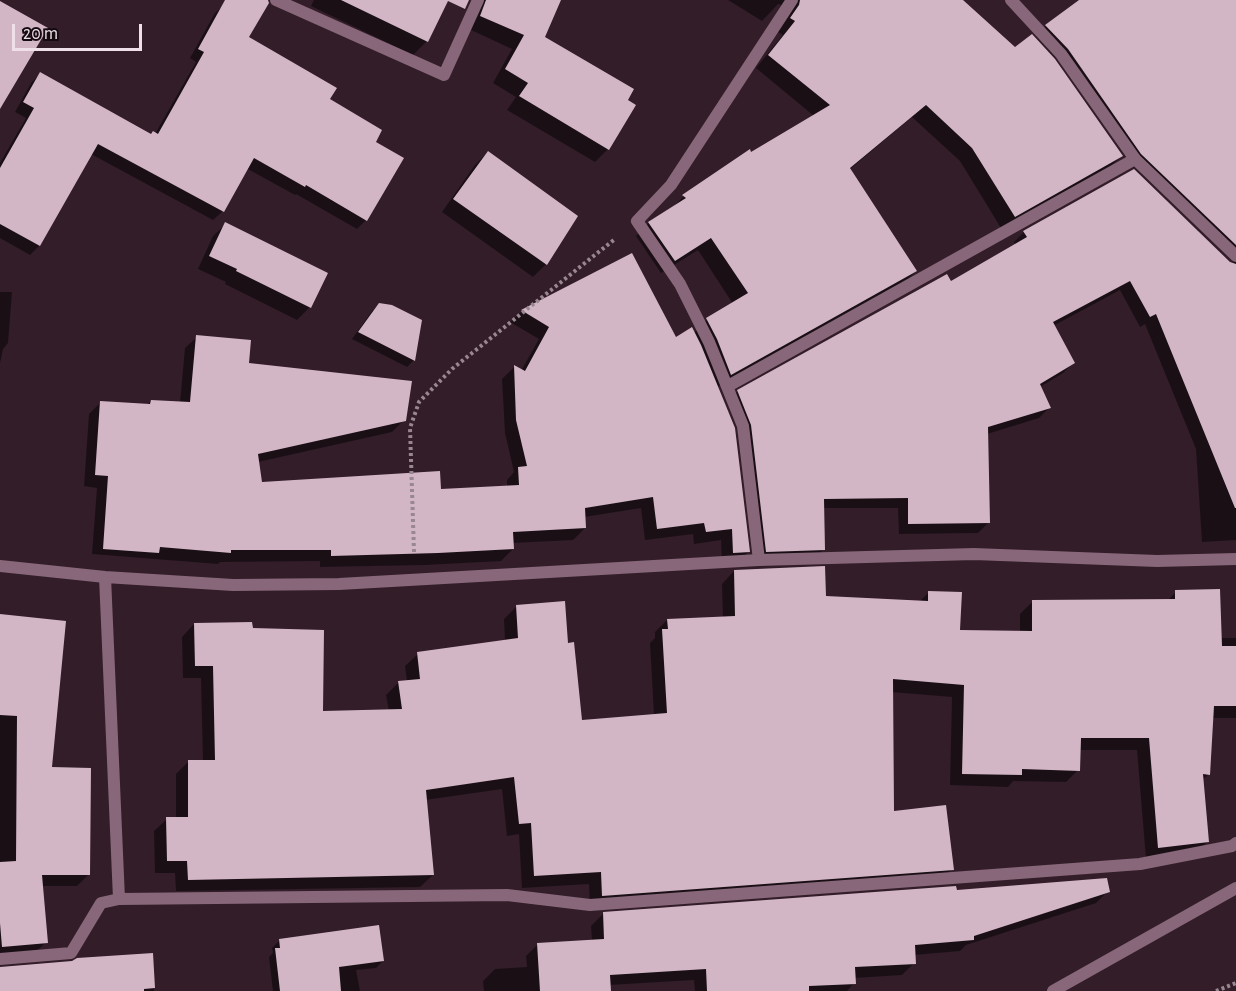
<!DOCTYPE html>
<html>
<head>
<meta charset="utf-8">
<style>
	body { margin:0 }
	#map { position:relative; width:1236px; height:991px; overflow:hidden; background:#321d29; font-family:"Alegreya Sans",sans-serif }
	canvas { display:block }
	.scale { position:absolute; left:12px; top:24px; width:130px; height:27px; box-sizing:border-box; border:3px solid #eedfe8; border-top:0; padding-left:8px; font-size:18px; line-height:21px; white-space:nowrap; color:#eedfe8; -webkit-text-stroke:4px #140a10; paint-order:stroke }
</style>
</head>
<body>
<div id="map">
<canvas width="1236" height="991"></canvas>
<div class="scale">20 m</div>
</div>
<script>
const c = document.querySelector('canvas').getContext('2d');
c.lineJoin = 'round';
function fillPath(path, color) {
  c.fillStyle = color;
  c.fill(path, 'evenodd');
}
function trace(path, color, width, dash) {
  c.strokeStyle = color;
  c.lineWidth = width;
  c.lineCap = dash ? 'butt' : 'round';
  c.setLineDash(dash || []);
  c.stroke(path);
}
fillPath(new Path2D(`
	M314,0H447L427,41L413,55L311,6Z
	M484,0H560L543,38L608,149L595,162L507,110L516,97L493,83L512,49L471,30Z
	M728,0H961L1121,156L1108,169L1001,228L960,161L912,117L849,170L916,271L903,284L717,387L748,552L736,564H722L721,540L694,544L693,534L645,540L641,508L584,517L585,528L573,540L512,543L513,549L501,561L425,565L320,567V561L220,562L218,564L92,554L97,488L84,486L89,414L101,402L147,405L151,401L180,403L185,348L197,337L247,364L404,420L392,432L258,462L261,484L439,491L507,488V480L514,472L505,433L502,379L514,367L521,371L539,339L510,322L522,311L632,255L675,339L694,333L707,320L733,304L698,250L661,273L636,236L649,223L672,208L683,197L749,151L751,153L814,116L756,68L783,35L778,32L786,9L779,4H778L762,21Z
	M1082,0H1236V540L1202,542L1196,449L1145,324L1140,327L1120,290L1053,326L1073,363L1063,373L1040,387L1050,407L1039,418L987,434L989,522L978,533L899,534L898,508H823L824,549L813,560L756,561L741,436L728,402L738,391L950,283L1016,246L1014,242L1024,232L1234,264L1232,260L1131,164L1058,60L1036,36L1046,26Z
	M225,4L247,37L328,100L374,142L366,220L357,229L296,194L295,195L246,168L223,211L213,220L91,154L39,246L30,255L0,238V163L26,118L15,112L31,83L40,74L150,135L155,134L196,62L190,58L215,13Z
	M488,152L546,264L533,277L442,212L475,165Z
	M226,224L326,274L309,308L297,320L225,284L226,282L198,269L213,236Z
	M0,292H12L8,343L3,349L0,363Z
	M379,304L414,360L407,367L352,339L372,311Z
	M734,571L824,598L919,602L929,592L959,631L1020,632V614L1033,601H1167L1176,592L1220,638H1236V718H1212L1209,774L1202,780L1207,842L1195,854L1146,859L1137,750H1079L1078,770L1066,782L1013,781L1008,787L950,785L952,697L891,692L892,813L952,869L940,881L590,908L589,884L522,888L519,834L507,836L502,789L425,800L433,875L420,887L176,891L175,873H155L154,831L167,819H176V774L188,762L203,761L201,678H183L182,637L194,624L251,630L322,713L389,711L386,695L399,682H407L405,666L418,654L505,641L504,619L516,607L567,645L580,722L654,715L650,643L655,638V632L667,620L723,618L722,584Z
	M0,616L51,769L89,874L77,886H41L46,942L34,954L0,957Z
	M1108,891L1096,903L966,945L960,951L914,955V963L902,975L854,978V983L847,991H695L694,980L609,985L610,991H484L483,981L495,969L527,967L526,956L538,944L592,941L591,926L603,914L955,892Z
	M279,941L383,961L376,968L356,970L360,991H273L269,957L273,953L272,948Z
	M152,955L154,991H14Z`), '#0007');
fillPath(new Path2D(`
	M225,0H268L269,3L249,37L337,88L330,99L382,130L376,142L404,158L367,221L306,185L305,187L254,158L224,212L98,144L40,246L0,224V168L34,108L23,102L40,72L151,134L153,131L158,134L204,52L198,49Z
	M341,0H469L465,9L448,1L428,42Z
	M486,0H561L545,37L634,89L628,100L636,105L609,150L519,96L528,83L505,69L524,35L480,16Z
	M800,0H963L1015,47L1032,34L1055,59L1123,156L1015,217L972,148L926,105L850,168L917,271L731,375L717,339L706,318L748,293L711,238L675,261L648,222L686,198L682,195L750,149L751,152L830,105L768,55L795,21L790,18L799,5Z
	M1079,0H1236V245L1141,154L1068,49L1045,25Z
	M0,1L48,28L0,109Z
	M488,151L578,216L547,265L453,199Z
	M1134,169L1230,262L1236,264V508H1235L1156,314L1150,317L1130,281L1053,322L1075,363L1040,384L1051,408L988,427L990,523L908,524V498L824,499L825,550L766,552L751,425L737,390L947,274L951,281L1027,237L1023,231Z
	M225,222L328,273L311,308L236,271L237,269L209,256Z
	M632,253L676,337L692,327L701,345L735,428L750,552L733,553L732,529L706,532L704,523L657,529L653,497L585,508L586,528L513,532L514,549L438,553L331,556V550H231V553L160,547L159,553L103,549L108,476L95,475L100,401L150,404L151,400L190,402L196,335L251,340L249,363L412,381L406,421L258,454L262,482L440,471L441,489L519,485L518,467L527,466L516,420L514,365L525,371L549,327L521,310Z
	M379,303L392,305L422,320L415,361L358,332Z
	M825,566L826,596L928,601V591L962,592L960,630L1032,631V600L1175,599V590L1220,589L1222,646H1236V706H1214L1210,775L1203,774L1209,842L1158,848L1149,738H1081L1080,771L1022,769V775L962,774L964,685L893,679L894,811L946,805L954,870L602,896L601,872L534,876L531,823L519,824L514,777L426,790L434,875L188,880L187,861H167L166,817H188V760H215L213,666H195L194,623L252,622L253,628L324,630L323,711L402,709L398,681L420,679L417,652L518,638L516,605L565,601L568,643L574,642L582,720L667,713L662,629H668L667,619L735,616L734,570Z
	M0,614L66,621L52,767L91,768L90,875H42L48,943L2,947L0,923V862L16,861L17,716L0,715Z
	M1107,878L1110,892L974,936V940L915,945L916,964L855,967L856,984L809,986V991H707L706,969L610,975L611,991H540L537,943L604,939L603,912L956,886L957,890Z
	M379,925L384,961L339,967L341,991H280L275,948H280L279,939Z
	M153,953L155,988L144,989V991H0V967L72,961L77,958Z`), '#d3b6c6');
trace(new Path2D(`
	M414,552L410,428L419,402L452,369L615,239
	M1216,991L1236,983`), '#988691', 4, [3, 3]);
trace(new Path2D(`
	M728,386L1135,159
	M759,560L743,426L709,342L680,284L637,221L671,185L792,0`), '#876779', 12);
trace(new Path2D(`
	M276,0L444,75L478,0
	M1011,0L1061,54L1135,159L1236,256
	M0,566L105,577L233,585L339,584L759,560L974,554L1157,561L1236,559
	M105,577L119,899
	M0,959L71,953L101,903L119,899L507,895L590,905L1140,864L1232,846L1236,843
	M1053,991L1236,888`), '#876779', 12);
</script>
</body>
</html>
